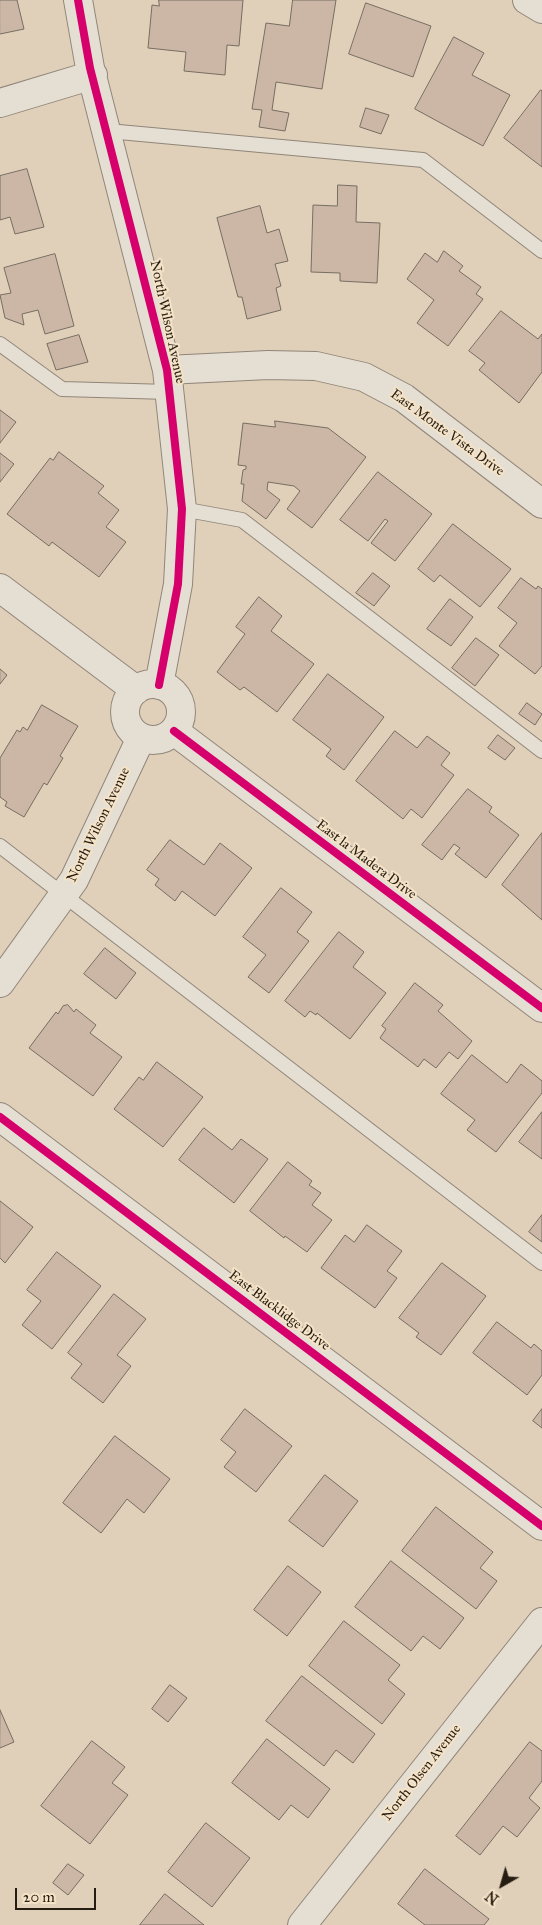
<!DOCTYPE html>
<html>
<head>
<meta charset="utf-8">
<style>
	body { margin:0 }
	#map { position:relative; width:542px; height:1925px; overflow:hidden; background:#e0d0ba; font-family:"IM FELL Great Primer",serif }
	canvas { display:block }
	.north { position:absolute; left:477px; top:1860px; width:50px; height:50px; -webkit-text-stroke:4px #f5e3c8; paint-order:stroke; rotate:218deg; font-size:14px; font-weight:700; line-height:20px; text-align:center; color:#261d12 }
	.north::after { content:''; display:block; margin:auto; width:18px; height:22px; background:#261d12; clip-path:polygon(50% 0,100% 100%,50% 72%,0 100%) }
	.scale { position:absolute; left:15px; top:1888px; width:81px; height:22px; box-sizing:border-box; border:2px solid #261d12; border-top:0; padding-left:6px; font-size:15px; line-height:18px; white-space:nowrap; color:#261d12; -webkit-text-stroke:4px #f5e3c8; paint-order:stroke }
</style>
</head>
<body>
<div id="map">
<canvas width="542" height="1925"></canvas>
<div class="north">N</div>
<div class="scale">20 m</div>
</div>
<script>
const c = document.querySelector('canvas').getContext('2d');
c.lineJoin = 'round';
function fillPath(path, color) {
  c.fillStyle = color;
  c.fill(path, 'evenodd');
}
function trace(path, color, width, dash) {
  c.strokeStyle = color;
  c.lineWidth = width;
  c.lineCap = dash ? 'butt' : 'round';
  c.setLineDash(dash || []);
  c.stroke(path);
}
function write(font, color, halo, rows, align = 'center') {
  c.font = font + ' "IM FELL Great Primer",serif';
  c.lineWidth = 4;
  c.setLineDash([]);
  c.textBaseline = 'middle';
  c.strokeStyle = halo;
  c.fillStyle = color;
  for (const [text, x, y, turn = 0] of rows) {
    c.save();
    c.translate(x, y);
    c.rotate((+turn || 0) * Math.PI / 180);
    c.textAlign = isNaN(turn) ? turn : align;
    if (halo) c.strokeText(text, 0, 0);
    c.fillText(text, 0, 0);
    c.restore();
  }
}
const building = new Path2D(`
	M0,0H17L24,29L0,34Z
	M159,0H243L239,46L227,45L225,75L184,71L186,52L148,48L152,5L159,6Z
	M293,0H336L322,89L276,82L272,110L289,113L285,131L259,127L262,110L252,109L266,23L289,26Z
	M366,3L431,26L413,77L349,54Z
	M454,37L484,53L472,75L510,95L483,146L415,109Z
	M541,90L542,91V167L504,138Z
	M366,108L389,115L381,134L360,127Z
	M27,169L44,227L15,234L10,217L0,220V176Z
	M338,185L357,186L356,222L380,223L377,283L340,281V273L311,272L313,205L337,206Z
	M260,206L267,233L279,229L288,261L275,264L281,286L276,288L281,310L247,319L242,297H238L217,218Z
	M444,251L463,266L459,271L481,287L476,294L483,299L448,346L417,323L434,300L407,279L425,253L437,262Z
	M55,254L74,326L45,334L38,310L22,314L24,325L5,318L0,295L11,293L4,268Z
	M501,311L538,339L542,334V372L519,403L479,370L485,363L469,351Z
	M79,335L88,362L56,370L47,344Z
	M0,410L16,422L0,443Z
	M275,421L328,428L366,457L312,528L287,509L300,491L294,486L268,482L267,490L280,500L266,519L242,501L244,484H241L243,470L246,469V466L238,465L243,423L275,427Z
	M59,452L104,486L98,493L119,510L106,527L126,542L99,577L52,542L49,546L7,514L50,458L53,460Z
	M0,453L14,464L0,482Z
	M378,472L432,514L395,561L371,543L388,521L385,519L368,541L340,520Z
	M453,524L511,569L480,607L440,575L434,582L418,569Z
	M373,573L390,586L374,606L356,593Z
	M521,578L536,589L538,586L542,589V666L535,674L499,646L517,623L498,608Z
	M259,597L282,616L271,631L314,664L277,712L244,687L240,690L217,672L245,634L236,627Z
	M450,599L473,617L451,646L427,629Z
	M476,638L499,655L475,686L452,668Z
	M0,669L7,675L0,684Z
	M328,674L384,717L344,770L326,756L331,749L293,720Z
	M527,703L542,714L535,725L519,714Z
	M42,705L78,726L60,756L63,758L47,785L44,783L24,817L5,806L7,802L0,797V758L17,730L20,732L23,727L27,730Z
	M395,731L417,748L427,736L450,753L441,765L454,775L422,818L411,809L403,819L356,781Z
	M498,735L515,748L505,760L488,748Z
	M468,789L492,807L489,812L519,835L486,878L455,854L460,848L454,844L442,860L422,845Z
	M542,833V920L502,885Z
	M170,840L204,865L220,843L252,868L215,916L182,891L175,901L155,885L159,879L147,870Z
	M281,888L312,912L297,932L309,941L269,993L248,977L266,955L243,937Z
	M339,932L364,952L353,967L386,993L350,1039L317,1013L316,1015L310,1011L305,1017L285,1001Z
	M105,948L136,973L116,999L84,974Z
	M415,983L443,1005L438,1011L472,1041L458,1059L449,1052L436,1068L424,1059L418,1067L380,1038L386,1029L382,1026Z
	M68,1005L74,1012L76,1009L96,1025L90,1033L122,1057L93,1096L29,1048L56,1012L58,1014L63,1006Z
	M472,1055L507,1083L521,1064L542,1081V1093L496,1152L467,1130L475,1120L441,1094Z
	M157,1062L203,1097L163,1147L114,1109L139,1077L143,1080Z
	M542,1112V1159L519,1142Z
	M204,1128L232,1150L241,1139L268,1159L234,1203L179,1160Z
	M288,1162L312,1181L309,1185L321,1193L312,1205L332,1220L307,1252L285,1236L284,1238L250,1211Z
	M0,1201L33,1227L5,1263L0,1258Z
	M542,1215V1242L529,1232Z
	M367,1225L402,1251L387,1271L397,1278L375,1308L321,1268L345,1235L354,1242Z
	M57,1252L101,1286L52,1349L22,1325L41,1301L27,1290Z
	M442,1263L486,1296L441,1355L416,1337L419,1333L399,1318Z
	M114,1294L146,1319L117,1355L131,1366L103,1403L71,1378L82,1364L68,1353Z
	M497,1322L531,1348L534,1344L542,1351V1375L527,1395L473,1353Z
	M245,1409L292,1446L256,1492L224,1467L236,1452L221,1440Z
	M542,1409V1428L533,1421Z
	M115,1436L170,1479L144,1513L127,1499L101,1533L63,1503Z
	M325,1475L358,1501L323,1547L289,1521Z
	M436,1507L493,1552L480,1568L497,1581L476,1609L402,1551Z
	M391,1561L464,1618L440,1649L423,1636L411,1651L355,1607Z
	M288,1566L321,1592L287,1636L254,1610Z
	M344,1621L400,1665L388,1680L405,1694L382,1724L309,1666Z
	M302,1676L375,1734L353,1763L336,1750L324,1766L266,1721Z
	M170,1685L187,1698L168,1722L152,1709Z
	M0,1710L14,1742L0,1748Z
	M267,1739L330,1789L308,1818L291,1805L279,1820L232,1783Z
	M92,1741L125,1767L112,1783L128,1795L90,1844L41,1806Z
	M530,1742L542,1751V1781L529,1798L540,1808L517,1837L503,1826L480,1855L456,1836Z
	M206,1823L250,1858L212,1907L168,1872Z
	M68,1864L84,1875L68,1895L53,1883Z
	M425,1869L489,1919L484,1925H425L398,1904Z
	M165,1894L204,1925H140Z`);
fillPath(building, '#ccb7a6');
trace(building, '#766d61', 1);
const lane = new Path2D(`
	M108,131L423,160L542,251
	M0,344L62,389L169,392
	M182,509L242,520L542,751
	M0,846L542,1263`);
const street = new Path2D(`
	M78,0L90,68L167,370L182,509L178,584L159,685
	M527,0L542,9
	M0,103L93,75
	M167,370L268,365L316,366L364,377L404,398L542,504
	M0,588L136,690
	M125 712a28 28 0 1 1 56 0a28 28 0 1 1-56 0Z
	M174,731L542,1008
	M0,983L74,880L141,738
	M0,1117L542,1526
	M302,1925L542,1622`);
trace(lane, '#908678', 16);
trace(street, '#908678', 30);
trace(lane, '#e5ded3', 14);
trace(street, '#e5ded3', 28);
trace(new Path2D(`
	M78,0L90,68L167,370L182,509L178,584L159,685
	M174,731L542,1008
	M0,1117L542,1526`), '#d6006c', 8);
write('14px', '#261d12', '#f5e3c8', [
	["North Wilson Avenue",167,322,78],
	["East Monte Vista Drive",447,433,36],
	["North Wilson Avenue",99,825,-64],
	["East la Madera Drive",366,860,37],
	["East Blacklidge Drive",279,1311,37],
	["North Olsen Avenue",422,1773,-52]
]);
</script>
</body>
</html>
